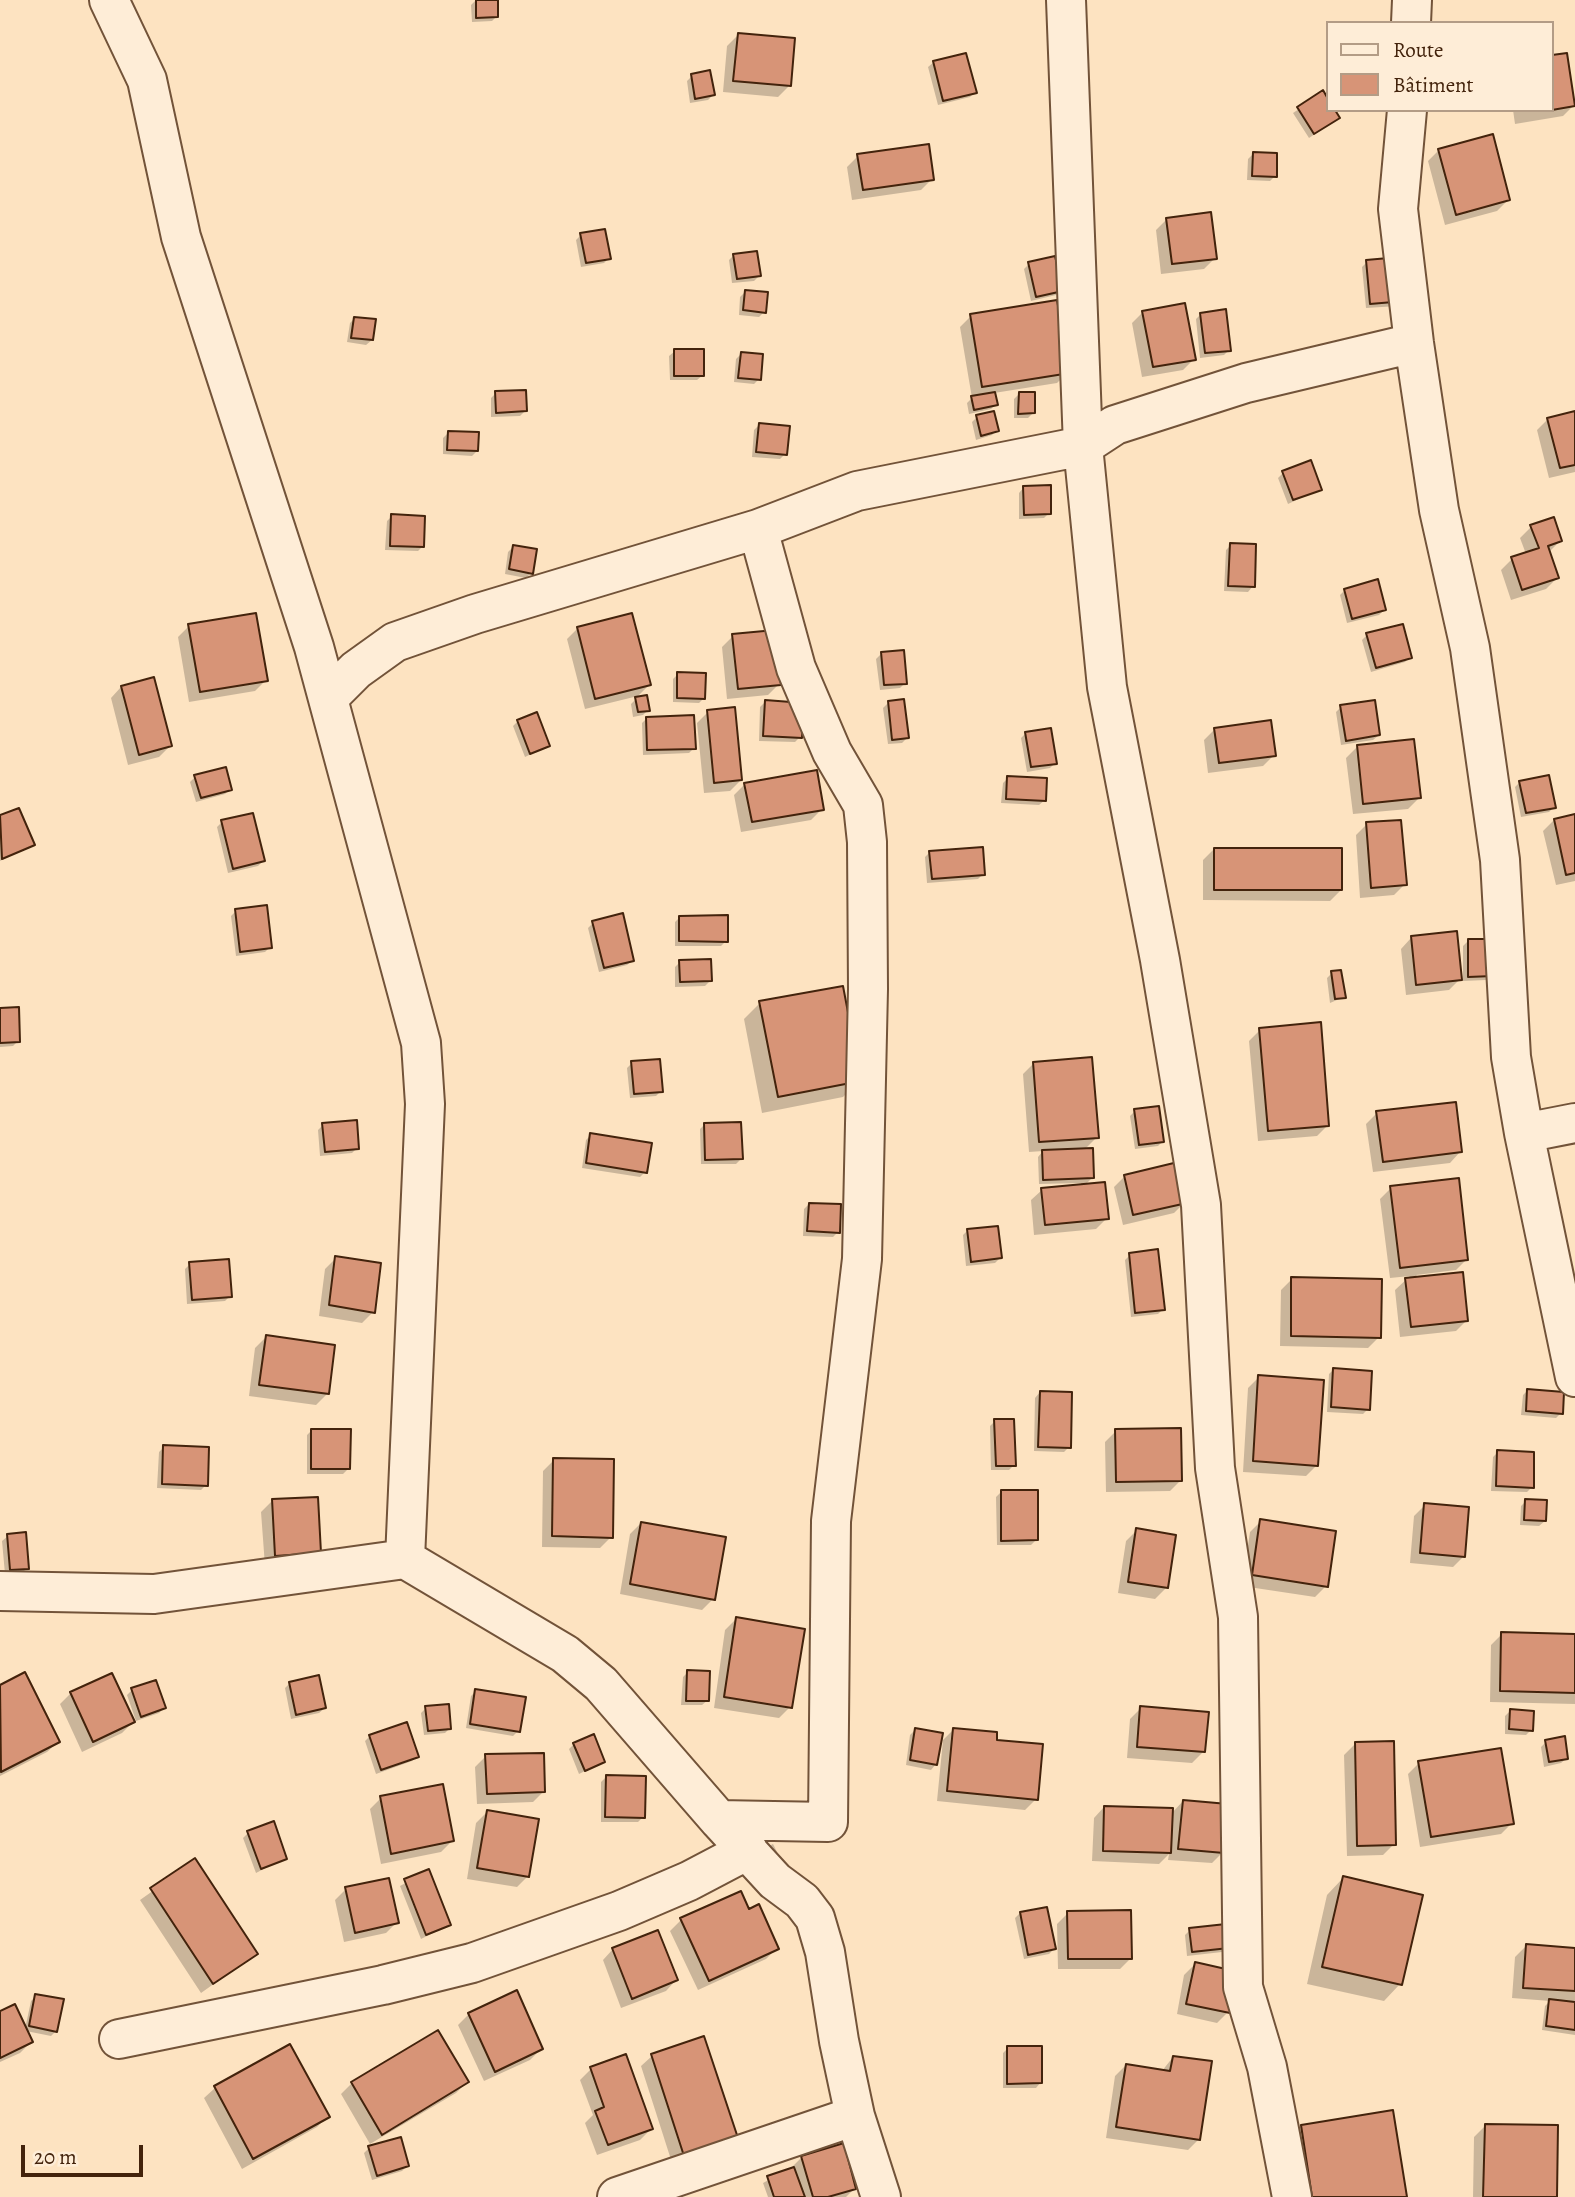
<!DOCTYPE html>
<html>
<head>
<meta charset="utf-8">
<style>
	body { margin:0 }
	#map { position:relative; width:1575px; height:2197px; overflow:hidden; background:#fde3c1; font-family:Alegreya,serif }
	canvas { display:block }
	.legend { position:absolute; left:1326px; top:21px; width:228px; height:91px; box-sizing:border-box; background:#feedd7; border:2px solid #b39c86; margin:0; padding:9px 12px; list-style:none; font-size:21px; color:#43230c }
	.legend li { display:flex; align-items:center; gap:14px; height:35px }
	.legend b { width:35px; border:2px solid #b39c86 }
	.scale { position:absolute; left:21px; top:2145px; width:122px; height:32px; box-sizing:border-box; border:4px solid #43230c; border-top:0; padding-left:9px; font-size:21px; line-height:24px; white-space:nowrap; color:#43230c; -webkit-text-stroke:5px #feedd7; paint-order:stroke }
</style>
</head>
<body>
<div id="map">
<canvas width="1575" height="2197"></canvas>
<ul class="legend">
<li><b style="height:9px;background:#feedd7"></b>Route</li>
<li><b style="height:19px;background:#d79477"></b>Bâtiment</li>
</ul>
<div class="scale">20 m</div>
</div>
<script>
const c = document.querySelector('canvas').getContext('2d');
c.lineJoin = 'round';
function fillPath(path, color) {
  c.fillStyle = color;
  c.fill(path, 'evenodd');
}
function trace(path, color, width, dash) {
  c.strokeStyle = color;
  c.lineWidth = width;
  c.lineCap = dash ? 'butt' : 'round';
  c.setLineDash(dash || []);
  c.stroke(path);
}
fillPath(new Path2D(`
	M476,0H496L497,16L492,21L472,22L471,5Z
	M738,35L789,86L778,97L723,92L727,46Z
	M1552,57L1574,105L1563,116L1515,124L1513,110H1552Z
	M934,62L975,92L970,97L938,105L928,67Z
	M692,76L713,95L708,100L690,103L687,81Z
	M1323,93L1333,122L1309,138L1293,113Z
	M1439,150L1508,200L1497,211L1445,225L1428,161Z
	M1253,154L1275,176L1270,181L1247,180L1248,159Z
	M858,156L932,179L921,190L852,200L847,167Z
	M1167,219L1215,258L1204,269L1161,274L1156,230Z
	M581,235L609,258L604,263L581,267L576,240Z
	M734,255L759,276L754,281L732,283L729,260Z
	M1367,262L1398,306L1366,308L1362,267Z
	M1029,264L1061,290L1056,295L1031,301L1024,269Z
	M745,292L764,312L759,317L739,315L740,297Z
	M1143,312L1194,359L1183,370L1142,377L1132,323Z
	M1201,314L1229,350L1224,355L1200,358L1196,319Z
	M971,316L1068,372L1057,383L994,393L996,404L991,409L969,414L967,403L972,398L960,327Z
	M355,318L372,340L366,345L347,342L350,323Z
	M675,351L703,375L697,380H670L669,356Z
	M741,354L759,379L754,384L734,382L736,359Z
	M496,393L525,411L520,416L491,417V398Z
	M1019,394L1033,413L1028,418H1014V399Z
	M1575,413V472L1549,478L1537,430L1548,419Z
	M977,417L997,430L992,435L976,440L972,422Z
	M759,425L785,454L780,459L752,457L754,430Z
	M448,433L477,451L472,456L443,454V438Z
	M1283,473L1320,489L1288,504L1278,478Z
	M1024,487L1049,513L1044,518L1019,519V493Z
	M392,516L423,546L418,551L385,550L387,521Z
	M1531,527L1560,541L1548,553L1557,578L1546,589L1511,600L1501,570L1512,559L1526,554L1520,538Z
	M1231,545L1253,586L1248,592L1224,591L1226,550Z
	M513,547L531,573L526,578L505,574L508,552Z
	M1345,590L1384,610L1379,615L1347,623L1340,595Z
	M189,626L266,680L255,691L189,702L178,637Z
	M578,628L649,685L638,696L585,709L567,639Z
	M1367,635L1410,657L1405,662L1371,672L1362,640Z
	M733,636L779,684L768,695L727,699L722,647Z
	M881,654L905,683L900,688L880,690L876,659Z
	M678,674L704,698L699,703L673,702V679Z
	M121,687L170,746L159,757L128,765L111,698Z
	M636,699L648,710L643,715L633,717L631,704Z
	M765,702L800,737L795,742L759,741L760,707Z
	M888,703L907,738L902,743L888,744L883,708Z
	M1341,707L1379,735L1373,740L1341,745L1336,712Z
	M708,712L741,780L730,791L704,793L697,723Z
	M647,718L694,748L689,753L643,755L642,723Z
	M518,721L548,746L525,757L513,726Z
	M1215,729L1274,755L1263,766L1208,773L1204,740Z
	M1026,733L1055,763L1050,768L1027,772L1021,738Z
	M1357,747L1419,798L1408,809L1353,814L1346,758Z
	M195,777L230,789L225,794L196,802L190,782Z
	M1008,778L1045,800L1039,805L1001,803L1003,783Z
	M1520,782L1554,807L1549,812L1521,817L1515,787Z
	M745,784L822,809L811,820L741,832L734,795Z
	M18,810L33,845L0,861V817Z
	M1575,816V881L1556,885L1543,831L1554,820Z
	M222,822L263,861L258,866L228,873L217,827Z
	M1367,824L1405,884L1394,895L1360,898L1356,835Z
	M1214,849L1341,890L1330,901L1203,900V860Z
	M930,852L983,874L978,879L927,883L925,857Z
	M236,911L270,947L265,952L236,956L231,916Z
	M680,917L726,941L721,946H675V922Z
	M593,923L633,960L627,965L599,972L588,928Z
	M1411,938L1460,979L1449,990L1406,995L1401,949Z
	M1468,941L1491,975L1486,980L1463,981V946Z
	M680,962L710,981L705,986L675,987V967Z
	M1332,973L1344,997L1330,1003L1327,978Z
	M760,1003L859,1081L843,1097L762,1113L744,1019Z
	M0,1010L18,1041L13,1046L0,1047Z
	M1260,1030L1328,1125L1317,1136L1258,1141L1249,1041Z
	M632,1063L661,1091L656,1096L630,1098L627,1068Z
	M1034,1063L1097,1137L1084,1150L1092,1178L1084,1186L1107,1218L1096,1229L1034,1235L1031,1200L1042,1190L1081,1186V1183L1039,1184L1038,1157L1043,1151L1029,1152L1023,1074Z
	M1135,1111L1163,1141L1158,1146L1135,1149L1130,1116Z
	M1377,1113L1460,1152L1450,1163L1373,1172L1366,1124Z
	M705,1124L741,1159L736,1164H701L700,1129Z
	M323,1125L357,1148L352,1153L320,1156L318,1130Z
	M591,1135L645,1172L640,1177L582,1168L586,1140Z
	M1125,1176L1185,1202L1174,1213L1123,1225L1114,1187Z
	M1391,1188L1467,1259L1456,1270L1416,1275L1467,1320L1456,1331L1400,1337L1395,1290L1410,1276L1390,1278L1380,1199Z
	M809,1204L838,1232L833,1237L803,1236L804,1209Z
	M968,1230L1000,1258L995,1263L966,1266L963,1235Z
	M1130,1255L1163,1309L1158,1314L1131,1317L1125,1260Z
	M336,1258L373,1312L362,1323L319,1316L325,1269Z
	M190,1264L230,1296L225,1301L187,1304L185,1269Z
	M1292,1279L1379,1337L1368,1348L1280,1346L1281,1290Z
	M266,1337L327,1394L316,1405L249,1396L255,1348Z
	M1334,1369L1368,1409L1363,1414L1327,1412L1329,1374Z
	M1259,1377L1317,1465L1306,1476L1243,1472L1248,1388Z
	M1528,1390L1561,1413L1556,1418L1521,1415L1523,1395Z
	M1040,1392L1069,1447L1064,1452L1034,1451L1035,1398Z
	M995,1421L1014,1465L1009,1470H991L990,1426Z
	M312,1430L348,1469L343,1474H307V1435Z
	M1116,1431L1181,1480L1170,1491L1106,1492L1105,1442Z
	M164,1447L206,1485L201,1490L157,1488L159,1452Z
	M1498,1452L1532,1487L1527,1492L1491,1491L1493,1457Z
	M554,1460L611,1537L600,1548L542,1547L543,1471Z
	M1001,1492L1036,1540L1031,1545H997L996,1497Z
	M272,1501L319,1553L265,1566L261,1512Z
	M1526,1501L1545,1521L1539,1526L1520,1525L1521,1506Z
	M1425,1505L1464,1556L1453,1567L1410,1563L1414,1516Z
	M1261,1521L1326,1586L1315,1597L1242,1586L1250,1532Z
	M641,1523L713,1599L702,1610L620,1594L630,1534Z
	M1137,1530L1166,1588L1155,1599L1118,1593L1126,1541Z
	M8,1536L27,1568L22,1573L5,1574L2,1541Z
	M736,1619L790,1707L779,1718L714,1708L725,1630Z
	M1502,1634L1575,1636V1704L1490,1702L1491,1645Z
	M688,1672L708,1700L702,1705H681L683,1677Z
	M24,1675L58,1742L47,1752L0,1776V1687Z
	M290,1683L325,1708L319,1713L291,1719L285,1688Z
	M132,1690L164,1708L159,1713L136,1721L127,1695Z
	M476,1691L518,1731L513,1736L466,1728L471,1696Z
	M71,1693L133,1722L122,1733L82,1752L60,1704Z
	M426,1708L450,1728L445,1733L424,1735L421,1713Z
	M1141,1708L1203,1752L1192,1763L1127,1758L1130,1719Z
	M1510,1711L1531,1730L1526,1735L1505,1734V1716Z
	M954,1729L995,1741L1036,1799L1025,1810L937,1801L943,1740Z
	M915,1730L936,1764L931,1770L906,1765L910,1735Z
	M370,1736L417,1756L412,1761L376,1774L365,1741Z
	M1546,1742L1567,1758L1561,1763L1544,1767L1541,1747Z
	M574,1744L603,1762L579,1774L569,1749Z
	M1355,1744L1394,1844L1383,1855L1347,1856L1344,1755Z
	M486,1756L544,1791L533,1802L477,1804L475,1767Z
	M1419,1763L1512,1823L1501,1834L1420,1847L1408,1774Z
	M606,1777L643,1817L638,1822H601V1782Z
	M381,1798L452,1841L441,1852L381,1864L370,1809Z
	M1183,1801L1223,1852L1212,1863L1168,1860L1169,1854L1159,1864L1092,1861L1094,1818L1104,1807L1171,1814Z
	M487,1812L528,1876L517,1887L467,1879L476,1823Z
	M248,1833L285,1858L256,1873L243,1838Z
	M773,1844L781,1860L761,1850Z
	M195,1861L256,1954L201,1993L140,1900Z
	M428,1871L449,1925L421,1939L400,1886Z
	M1343,1878L1400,1984L1384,2001L1307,1984L1327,1895Z
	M346,1889L397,1922L386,1933L344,1942L335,1900Z
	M749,1912L777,1948L766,1959L698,1990L670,1931L681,1920Z
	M1020,1913L1054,1949L1049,1954L1024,1959L1015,1918Z
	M1068,1913L1131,1958L1120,1969H1058L1057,1924Z
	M1190,1930L1227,1947L1222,1952L1187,1956L1185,1935Z
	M1526,1946L1575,1950V2035L1542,2030L1545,2006L1550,2001L1512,1998L1515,1957Z
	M613,1949L676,1980L666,1991L621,2008L603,1960Z
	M1195,1964L1228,2012L1217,2023L1177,2014L1184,1975Z
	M36,1996L56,2031L51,2036L26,2031L31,2042L20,2053L0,2062V2012L25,2029L31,2001Z
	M469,2014L541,2049L530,2060L484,2081L458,2025Z
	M289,2046L328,2116L317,2127L242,2169L204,2098L215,2088Z
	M1008,2048L1041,2082L1036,2088H1003V2053Z
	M652,2056L736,2138L673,2166L641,2066Z
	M1173,2057L1199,2139L1188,2150L1106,2138L1115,2076L1126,2065L1162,2071Z
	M591,2069L651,2129L640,2140L597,2155L585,2123L593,2115L580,2080Z
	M467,2082L456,2093L370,2144L341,2094L352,2083Z
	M1301,2126L1405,2197H1294L1285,2143Z
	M1485,2126L1555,2197H1473L1474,2137Z
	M369,2148L407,2166L402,2171L372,2180L364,2153Z
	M802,2157L854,2189L846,2197H768L763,2183L791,2168Z`), '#0003');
const building = new Path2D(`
	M476,0H498V17L476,18Z
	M738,33L795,38L791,86L733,81Z
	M966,53L977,93L943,101L933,61Z
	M1567,53L1575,106L1552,110V55Z
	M710,70L715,95L695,99L691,74Z
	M1323,90L1328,99V110H1335L1340,118L1314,134L1297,107Z
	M1493,134L1510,200L1456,215L1438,149Z
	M929,144L934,180L863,190L857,154Z
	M1253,152L1277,153V177L1252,176Z
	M1211,212L1217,259L1172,264L1166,218Z
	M605,229L611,259L586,263L580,233Z
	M757,251L761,276L737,279L733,254Z
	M1055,256L1063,291L1036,297L1028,262Z
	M1400,257L1405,301L1370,304L1366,260Z
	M745,290L768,292L766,313L743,310Z
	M1057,300L1070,373L982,387L970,314Z
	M1185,303L1196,360L1153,367L1142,311Z
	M1226,309L1231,351L1205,353L1200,313Z
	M354,317L376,319L373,340L351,338Z
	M674,349H704V376H674Z
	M741,352L763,354L761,380L738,378Z
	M526,390L527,411L496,413L495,391Z
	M995,392L998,405L974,410L971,396Z
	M1019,392H1035V413L1018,414Z
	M994,411L999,431L981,436L976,415Z
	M1575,411V465L1560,468L1547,418Z
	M759,423L790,426L787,455L756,452Z
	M448,431L479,432L478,451L447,450Z
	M1311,460L1322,490L1293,500L1282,471Z
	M1051,485V514L1024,515L1023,486Z
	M391,514L425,516L424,547L390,546Z
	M1554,517L1562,541L1548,546L1559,578L1522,590L1511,557L1539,548L1530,525Z
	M1230,543L1256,544L1255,587L1228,586Z
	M513,545L537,549L533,574L509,569Z
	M1378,579L1386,610L1352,619L1344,589Z
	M256,613L268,681L200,692L188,624Z
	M632,613L651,685L595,699L577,627Z
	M1403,624L1412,658L1376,668L1366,633Z
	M775,630L781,685L738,689L732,634Z
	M904,650L907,684L884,685L881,652Z
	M677,672L706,673L705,699L677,698Z
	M154,677L172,746L139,755L121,686Z
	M647,695L650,711L638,712L635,697Z
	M904,699L909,738L892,740L888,701Z
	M765,700L804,703L802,738L763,736Z
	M1375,700L1380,735L1346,741L1340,705Z
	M735,707L742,780L714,783L707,710Z
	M537,712L550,746L530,754L517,720Z
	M694,715L696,749L647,750L646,717Z
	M1271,720L1276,756L1219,763L1214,728Z
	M1051,728L1057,764L1031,767L1025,732Z
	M1414,739L1421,798L1363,804L1357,745Z
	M226,767L232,790L201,798L194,775Z
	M817,770L824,810L752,822L744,783Z
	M1549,775L1556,808L1526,813L1519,781Z
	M1007,776L1047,778L1046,801L1006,799Z
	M19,808L35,845L2,859L0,815Z
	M253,813L265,861L233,869L221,820Z
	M1575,814V873L1566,875L1554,819Z
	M1401,820L1407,885L1371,888L1366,822Z
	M983,847L985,875L932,879L929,851Z
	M1214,848H1342V890H1214Z
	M267,905L272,948L240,952L235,909Z
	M623,913L634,961L604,968L592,921Z
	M728,915V942L679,941V916Z
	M1457,931L1462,980L1416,985L1411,936Z
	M1468,939H1493V976L1468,977Z
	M711,959L712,981L680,982L679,960Z
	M1341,970L1346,998L1335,999L1331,971Z
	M843,986L861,1081L778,1097L759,1001Z
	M19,1007L20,1042L0,1043V1008Z
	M1321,1022L1329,1126L1268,1131L1259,1028Z
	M1092,1057L1099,1138L1039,1142L1033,1062Z
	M660,1059L663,1092L634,1094L631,1061Z
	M1456,1102L1462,1152L1383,1162L1376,1111Z
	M1159,1106L1164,1142L1139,1145L1134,1109Z
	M357,1120L359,1149L325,1152L322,1123Z
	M741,1122L743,1159L705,1160L704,1123Z
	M590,1133L652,1143L647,1173L586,1163Z
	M1093,1148L1094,1178L1043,1180L1042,1150Z
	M1178,1162L1187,1203L1133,1215L1124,1175Z
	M1459,1178L1468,1260L1400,1268L1390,1186Z
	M1105,1182L1109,1219L1045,1225L1041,1188Z
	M809,1203L841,1204L840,1233L807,1231Z
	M998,1226L1002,1258L971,1262L967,1229Z
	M1158,1249L1165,1310L1135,1313L1129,1253Z
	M335,1256L381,1263L375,1313L329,1305Z
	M229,1259L232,1297L192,1300L189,1262Z
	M1463,1272L1468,1321L1411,1327L1405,1278Z
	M1291,1277L1382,1279L1381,1338L1291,1336Z
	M266,1335L335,1345L329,1394L259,1385Z
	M1333,1368L1372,1371L1370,1410L1331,1407Z
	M1258,1375L1324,1380L1318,1466L1253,1461Z
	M1527,1389L1564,1392L1563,1414L1526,1411Z
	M1040,1391L1072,1392L1071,1448L1038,1447Z
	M994,1419H1014L1016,1466H996Z
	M1181,1428L1182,1481L1116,1482L1115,1429Z
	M311,1429H351L350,1469H311Z
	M163,1445L209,1447L208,1486L162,1484Z
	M1497,1450L1534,1452V1488L1496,1486Z
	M553,1458L614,1459L613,1538L552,1536Z
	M1001,1490H1038V1540L1001,1541Z
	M318,1497L321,1553L275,1556L272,1499Z
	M1525,1499L1547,1500L1546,1521L1524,1520Z
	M1424,1503L1469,1507L1465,1557L1420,1553Z
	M1260,1519L1336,1531L1328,1587L1252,1575Z
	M641,1522L726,1537L715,1600L630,1584Z
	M1136,1528L1176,1535L1168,1588L1128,1582Z
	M26,1532L29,1569L10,1570L7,1534Z
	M736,1617L805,1629L792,1708L724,1697Z
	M1501,1632L1575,1634V1693L1500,1691Z
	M687,1670L710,1671L709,1701H686Z
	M25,1672L60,1742L1,1772L0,1685Z
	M112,1673L135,1722L93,1742L70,1692Z
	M319,1675L326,1708L296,1715L289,1682Z
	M156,1680L166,1708L141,1717L131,1688Z
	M475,1689L526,1697L520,1732L470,1724Z
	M449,1704L451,1729L428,1731L425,1706Z
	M1140,1706L1209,1712L1205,1752L1137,1747Z
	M1510,1709L1534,1711L1533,1731L1509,1729Z
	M407,1722L419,1757L381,1770L369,1735Z
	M915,1728L943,1733L937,1765L910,1760Z
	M953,1728L997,1732V1740L1043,1744L1038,1800L947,1791Z
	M594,1734L605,1762L585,1771L573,1743Z
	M1565,1736L1568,1759L1549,1762L1545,1740Z
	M1394,1741L1396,1845L1357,1846L1355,1742Z
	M1501,1748L1514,1824L1431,1837L1418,1761Z
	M544,1753L545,1792L487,1794L485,1754Z
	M606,1775L646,1776L645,1818L605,1817Z
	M443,1784L454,1841L391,1854L380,1796Z
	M1183,1800L1228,1804L1224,1853L1178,1849Z
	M1104,1806L1173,1808L1171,1853L1103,1851Z
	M487,1810L539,1819L529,1877L477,1868Z
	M274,1821L287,1859L261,1869L247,1831Z
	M195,1858L258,1954L213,1984L150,1888Z
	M429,1869L451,1925L426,1935L404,1879Z
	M1343,1876L1423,1895L1402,1985L1322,1967Z
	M389,1878L399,1923L355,1933L345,1887Z
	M741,1891L749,1909L759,1904L779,1949L709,1981L680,1918Z
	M1047,1907L1056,1949L1028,1955L1020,1912Z
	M1131,1910L1132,1959H1068L1067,1911Z
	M1226,1924L1229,1948L1192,1952L1189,1928Z
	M658,1930L678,1980L632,1999L612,1948Z
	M1526,1944L1575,1948V1991L1523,1988Z
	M1195,1962L1239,1972L1230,2013L1186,2004Z
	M517,1990L543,2049L495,2072L468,2013Z
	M35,1994L64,1999L57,2032L29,2026Z
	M1549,1999L1575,2002V2030L1546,2026Z
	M15,2004L33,2042L0,2058V2011Z
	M438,2030L469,2082L382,2135L351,2082Z
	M704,2036L738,2138L684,2156L651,2054Z
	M290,2044L330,2117L253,2159L214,2086Z
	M1007,2046H1042V2083L1007,2084Z
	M626,2054L653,2129L608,2145L595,2111L604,2107L590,2067Z
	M1173,2056L1212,2061L1200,2140L1116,2127L1126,2064L1170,2071Z
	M1393,2110L1407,2197H1312L1301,2125Z
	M1485,2124L1558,2125L1557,2197H1483Z
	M401,2137L409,2166L377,2176L368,2146Z
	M844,2143L856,2189L828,2197H813L801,2156Z
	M794,2167L805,2197H774L767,2176Z`);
fillPath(building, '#d79477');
trace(building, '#43230c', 2);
const minor = new Path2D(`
	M109,0L147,80L181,237L314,647L421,1043L425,1104L405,1559
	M1066,0L1083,446L1107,687L1160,960L1201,1205L1215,1468L1238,1617L1243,1987L1267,2067L1292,2197
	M1411,23L1412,0
	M1407,110L1398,209L1414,343L1439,510L1470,648L1500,860L1511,1057L1524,1133L1575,1377
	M328,698L356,670L395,642L475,614L758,529L857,491L1083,446L1115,425L1246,383L1414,343
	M1524,1133L1575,1123
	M0,1591L154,1594L405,1559L565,1654L601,1684L719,1820L775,1881L802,1901L815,1918L825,1952L839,2041L855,2116L881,2197
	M719,1820L828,1822L831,1521L862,1259L868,989L867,842L863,805L832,752L796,668L758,529
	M119,2039L383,1985L472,1963L619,1911L689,1881L748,1850
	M617,2197L855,2116`);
trace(minor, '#725339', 42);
trace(minor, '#feedd7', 38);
</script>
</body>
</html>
